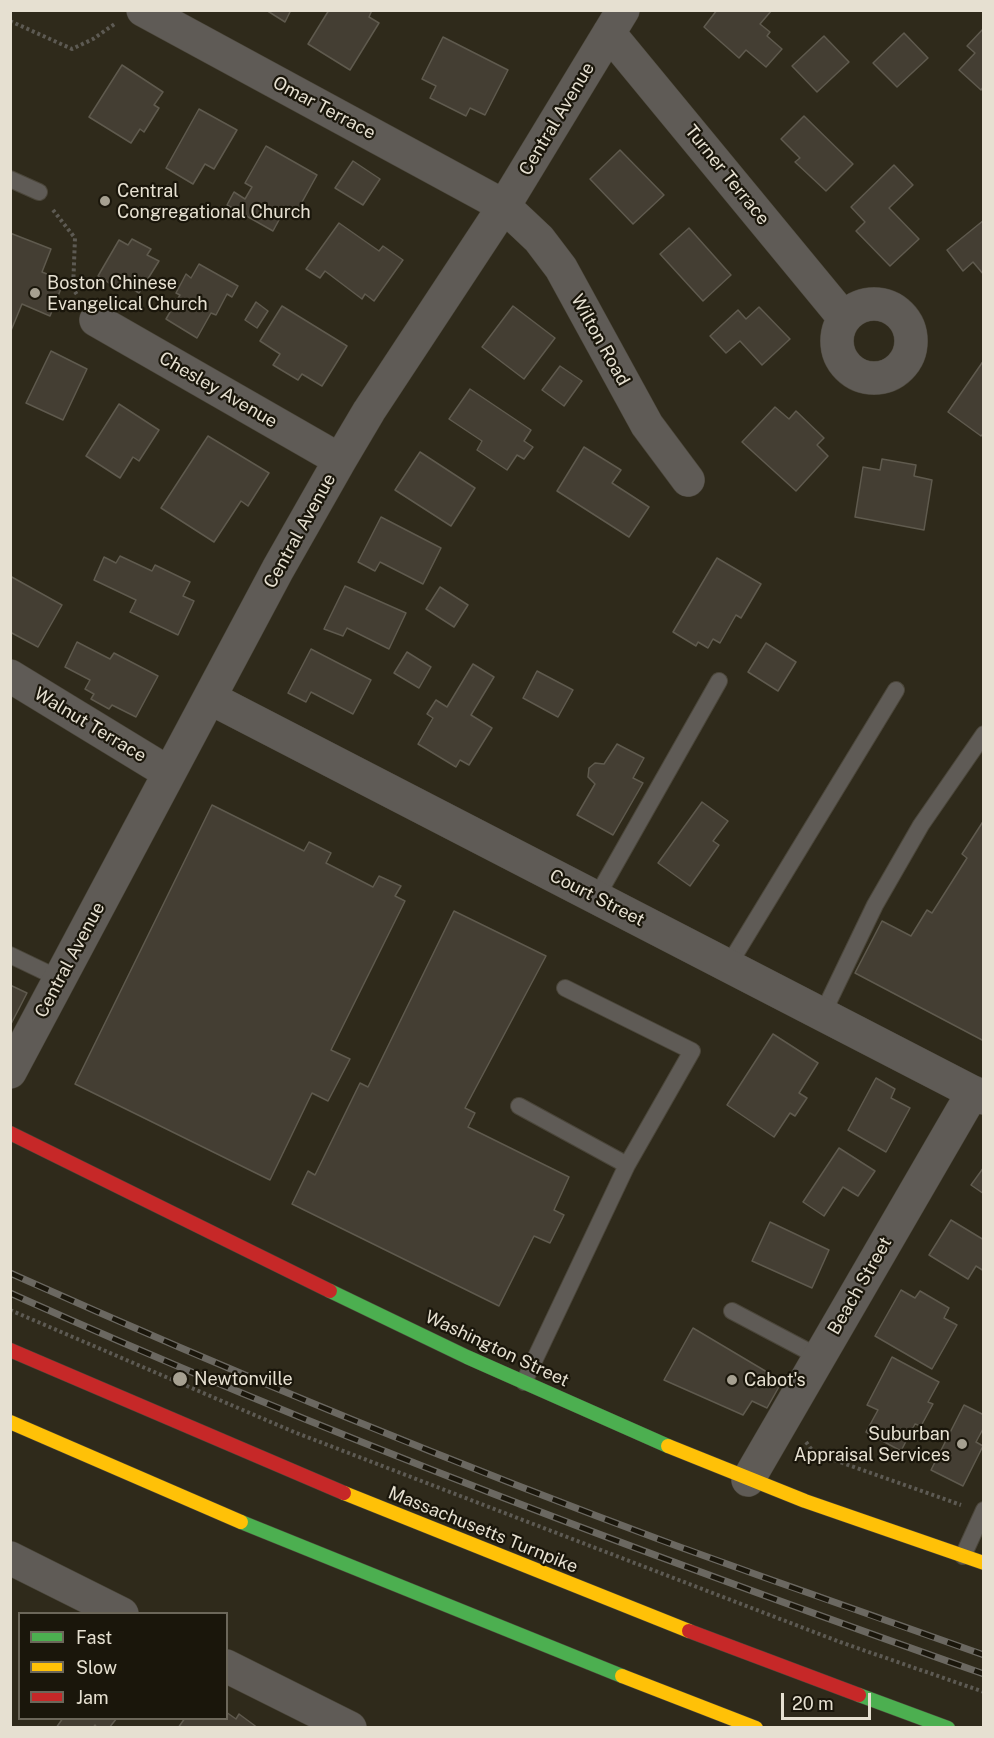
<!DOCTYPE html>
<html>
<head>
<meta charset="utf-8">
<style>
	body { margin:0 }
	#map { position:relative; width:994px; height:1738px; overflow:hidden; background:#2f2a1b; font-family:"Public Sans",sans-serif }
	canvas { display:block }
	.frame { position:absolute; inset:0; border:12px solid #e6e0d1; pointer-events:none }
	.legend { position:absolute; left:18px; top:1612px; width:210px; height:108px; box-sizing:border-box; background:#1a160b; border:2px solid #6c675a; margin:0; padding:8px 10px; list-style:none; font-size:18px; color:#e6e0d1 }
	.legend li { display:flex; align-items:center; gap:12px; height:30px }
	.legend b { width:30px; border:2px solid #6c675a }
	.scale { position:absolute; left:781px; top:1693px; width:90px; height:27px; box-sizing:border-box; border:3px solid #e6e0d1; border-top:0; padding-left:8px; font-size:18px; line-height:21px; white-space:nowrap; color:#e6e0d1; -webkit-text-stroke:4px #1a160b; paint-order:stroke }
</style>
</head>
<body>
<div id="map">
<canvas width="994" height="1738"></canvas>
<div class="frame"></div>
<ul class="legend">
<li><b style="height:8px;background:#4caf50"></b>Fast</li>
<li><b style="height:8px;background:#ffc107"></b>Slow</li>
<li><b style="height:8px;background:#c62828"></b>Jam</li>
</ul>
<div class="scale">20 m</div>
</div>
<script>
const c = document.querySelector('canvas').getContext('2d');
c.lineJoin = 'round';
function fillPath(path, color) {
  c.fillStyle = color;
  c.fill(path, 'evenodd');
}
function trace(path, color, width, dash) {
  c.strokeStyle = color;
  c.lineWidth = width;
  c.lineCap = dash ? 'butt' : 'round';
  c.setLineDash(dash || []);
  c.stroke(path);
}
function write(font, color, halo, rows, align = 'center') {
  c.font = font + ' "Public Sans",sans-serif';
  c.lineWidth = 4.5;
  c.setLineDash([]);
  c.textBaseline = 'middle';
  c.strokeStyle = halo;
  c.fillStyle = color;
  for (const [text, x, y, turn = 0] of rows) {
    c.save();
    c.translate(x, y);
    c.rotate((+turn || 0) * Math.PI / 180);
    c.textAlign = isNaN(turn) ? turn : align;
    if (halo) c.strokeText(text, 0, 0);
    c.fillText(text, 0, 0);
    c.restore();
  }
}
const building = new Path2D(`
	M266,10H291L285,22Z
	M329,10H372L369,17L379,23L350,70L308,44Z
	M717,10H772L760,24L770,32L767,36L782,49L766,67L746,50L739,58L704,27Z
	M984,28V86L981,90L959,70L975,53L967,46Z
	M904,33L928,58L897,87L873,63Z
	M824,36L849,62L817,92L792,66Z
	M443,37L508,70L485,115L470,108L466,116L430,98L436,86L422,79Z
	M122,65L163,92L154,105L159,108L144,132L140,129L131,143L89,117Z
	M199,109L237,130L214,169L205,164L193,184L166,168Z
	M804,116L853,164L826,191L795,162L800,158L781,139Z
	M266,146L317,175L296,213L286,207L273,231L227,205L234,192L245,199L252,187L245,183Z
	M620,150L664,195L633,224L590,179Z
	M353,161L380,179L363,205L335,188Z
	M894,165L913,185L889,208L919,239L890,266L856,231L865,222L851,207Z
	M984,220V275L973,262L963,271L947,250Z
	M339,223L379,251L383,246L403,260L374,301L365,294L362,299L325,271L320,278L306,269Z
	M689,228L731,275L703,301L660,254Z
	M10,233L51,249L42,272L64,281L50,316L22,304L10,333Z
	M132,239L151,249L147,255L159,261L139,293L122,283L119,289L98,276L119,240L128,245Z
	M199,264L238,286L232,297L227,294L216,315L211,313L197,338L166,319L180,295L176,293L186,274L191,278Z
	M256,302L268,311L257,328L245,320Z
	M282,306L347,346L322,386L302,374L298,380L273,365L280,354L260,341Z
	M513,306L555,338L524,379L482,347Z
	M759,307L790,339L762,365L740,341L726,353L710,336L738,310L746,319Z
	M51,351L87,369L63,420L26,403Z
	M984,360V433L981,436L948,412Z
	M560,366L582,381L564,406L542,390Z
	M470,389L531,430L524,441L533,447L524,459L517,455L507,470L477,450L482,441L449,419Z
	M119,404L159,430L139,461L133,457L120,478L86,456Z
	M775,407L789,419L796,411L824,438L817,445L828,456L796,491L742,442Z
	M208,436L269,473L248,506L241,501L214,542L161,508Z
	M584,447L621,470L612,483L649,507L629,537L557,491Z
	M420,452L475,488L451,526L395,490Z
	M882,459L916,465L914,476L932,480L924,530L855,517L863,467L880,470Z
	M381,517L441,548L423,584L380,562L375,571L358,562Z
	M120,556L152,571L155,565L190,582L183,596L194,601L178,635L130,612L136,600L94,580L104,557L116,563Z
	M717,558L761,584L741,618L736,615L720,643L713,639L708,648L698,642L696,646L673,632Z
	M10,576L62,605L38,647L10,632Z
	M345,586L406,613L389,649L347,628L343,636L324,629Z
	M440,587L468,605L454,627L426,609Z
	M77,642L110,659L114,653L158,676L136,717L112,705L109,709L91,699L94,694L85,689L90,680L65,667Z
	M766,643L796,662L778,691L748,672Z
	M311,649L371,680L353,714L311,692L306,702L288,693Z
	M407,652L431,667L419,688L394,673Z
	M473,664L494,677L471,715L492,728L469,765L460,760L456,767L418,744L433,718L427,714L436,700L447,707Z
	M537,671L573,690L558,717L523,698Z
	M617,744L644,758L633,778L643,783L613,835L577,815L595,784L588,777L589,768L595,763L604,764Z
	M702,802L728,821L713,841L719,845L690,886L658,863Z
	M212,805L304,851L309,842L331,853L326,863L373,887L379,876L401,886L395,896L405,901L331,1050L350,1059L328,1101L312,1093L270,1180L75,1084Z
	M984,820V1041L855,973L882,921L911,936L927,910L932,913L967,858L962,854Z
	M454,911L546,956L465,1108L475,1113L468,1127L569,1177L554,1210L564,1215L550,1243L534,1236L499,1306L292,1204L308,1171L315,1175L360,1083L368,1087Z
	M10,985L27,993L10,1026Z
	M773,1034L818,1063L799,1093L807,1098L795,1116L790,1113L774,1137L727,1105Z
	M876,1078L895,1089L891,1098L910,1108L886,1152L848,1130Z
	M839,1148L875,1171L858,1196L843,1187L824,1216L803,1202Z
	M984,1167V1194L971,1185Z
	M951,1220L984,1240V1271L976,1266L968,1279L929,1255Z
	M770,1222L829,1250L812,1288L752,1261Z
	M901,1290L915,1298L920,1291L949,1308L944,1318L957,1325L932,1369L875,1336Z
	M693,1328L767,1372L766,1376L780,1385L767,1408L752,1401L743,1415L664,1380Z
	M892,1357L939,1382L928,1402L933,1404L921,1426L915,1424L901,1451L866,1432L878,1410L867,1405Z
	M964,1405L984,1415V1427L976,1442L983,1446L963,1486L931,1470Z
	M226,1712L236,1719L239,1714L258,1728H178L185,1718H226Z
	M63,1718H117L109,1728H97L95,1725L93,1728H56Z`);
fillPath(building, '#443e33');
trace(building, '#5f5a4e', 1.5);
const lane = new Path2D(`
	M10,179L39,192
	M596,898L719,681
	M10,955L60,979
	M728,966L896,690
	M822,1015L875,905L921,825L984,734
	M519,1106L627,1165
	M732,1311L819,1357
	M524,1382L627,1165L692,1051L565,988
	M963,1556L984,1510`);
const street = new Path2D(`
	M143,10L504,206L539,239L561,268L647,425L688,480
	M609,33L844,318
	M837 341a37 37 0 1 1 74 0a37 37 0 1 1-74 0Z
	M96,320L340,460
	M10,676L169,773
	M210,698L984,1098
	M10,1072L278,569L340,460L369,411L504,206L623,10
	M748,1480L973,1092
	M10,1558L122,1614
	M226,1666L350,1728`);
const fast = new Path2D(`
	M330,1291L467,1357L668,1446
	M241,1522L622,1676
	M859,1695L948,1728`);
const slow = new Path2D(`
	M10,1422L241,1522
	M668,1446L805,1501L984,1563
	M344,1493L689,1631
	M622,1676L756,1728`);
const jam = new Path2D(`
	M10,1133L330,1291
	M10,1350L344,1493
	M689,1631L859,1695`);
trace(lane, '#4b463a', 18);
trace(street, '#4b463a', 34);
trace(fast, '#4b463a', 15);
trace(slow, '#4b463a', 15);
trace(jam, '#4b463a', 15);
trace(new Path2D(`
	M10,21L72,49L93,39L116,23
	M53,210L75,238L73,289L78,296
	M10,1310L294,1432L840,1642L984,1692
	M806,1442L814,1453L961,1505`), '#5d5a53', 4, [3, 3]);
trace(lane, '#5f5b56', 16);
trace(street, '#5f5b56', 33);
trace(fast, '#4caf50', 14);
trace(slow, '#ffc107', 14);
trace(jam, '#c62828', 14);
const rail = new Path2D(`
	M10,1273C229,1371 452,1463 677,1546C779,1583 881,1619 984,1655
	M10,1293C328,1436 655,1558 984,1674`);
trace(rail, '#6b6861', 7);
trace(rail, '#1a160b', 4.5, [14]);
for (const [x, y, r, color] of [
	[105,201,6,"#a6a091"],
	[35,293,6,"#a6a091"],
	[180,1379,8,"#a6a091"],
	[732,1380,6,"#a6a091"],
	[962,1444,6,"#a6a091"]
]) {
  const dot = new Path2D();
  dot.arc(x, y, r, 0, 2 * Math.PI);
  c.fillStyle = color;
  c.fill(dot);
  trace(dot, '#1a160b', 2);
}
write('18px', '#e6e0d1', '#1a160b', [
	["Omar Terrace",324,108,28],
	["Central Avenue",557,119,-59],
	["Turner Terrace",727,175,51],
	["Wilton Road",600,340,61],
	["Chesley Avenue",218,390,30],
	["Central Avenue",300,531,-61],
	["Walnut Terrace",90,725,31],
	["Court Street",597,898,27],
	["Central Avenue",70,960,-62],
	["Beach Street",860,1286,-60],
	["Washington Street",497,1349,25],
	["Massachusetts Turnpike",483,1530,22]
]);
write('18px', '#e6e0d1', '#1a160b', [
	["Central",117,191],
	["Congregational Church",117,212],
	["Boston Chinese",47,283],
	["Evangelical Church",47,304],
	["Newtonville",194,1379],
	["Cabot's",744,1380],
	["Suburban",950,1434,"right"],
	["Appraisal Services",950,1455,"right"]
], 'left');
</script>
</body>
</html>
